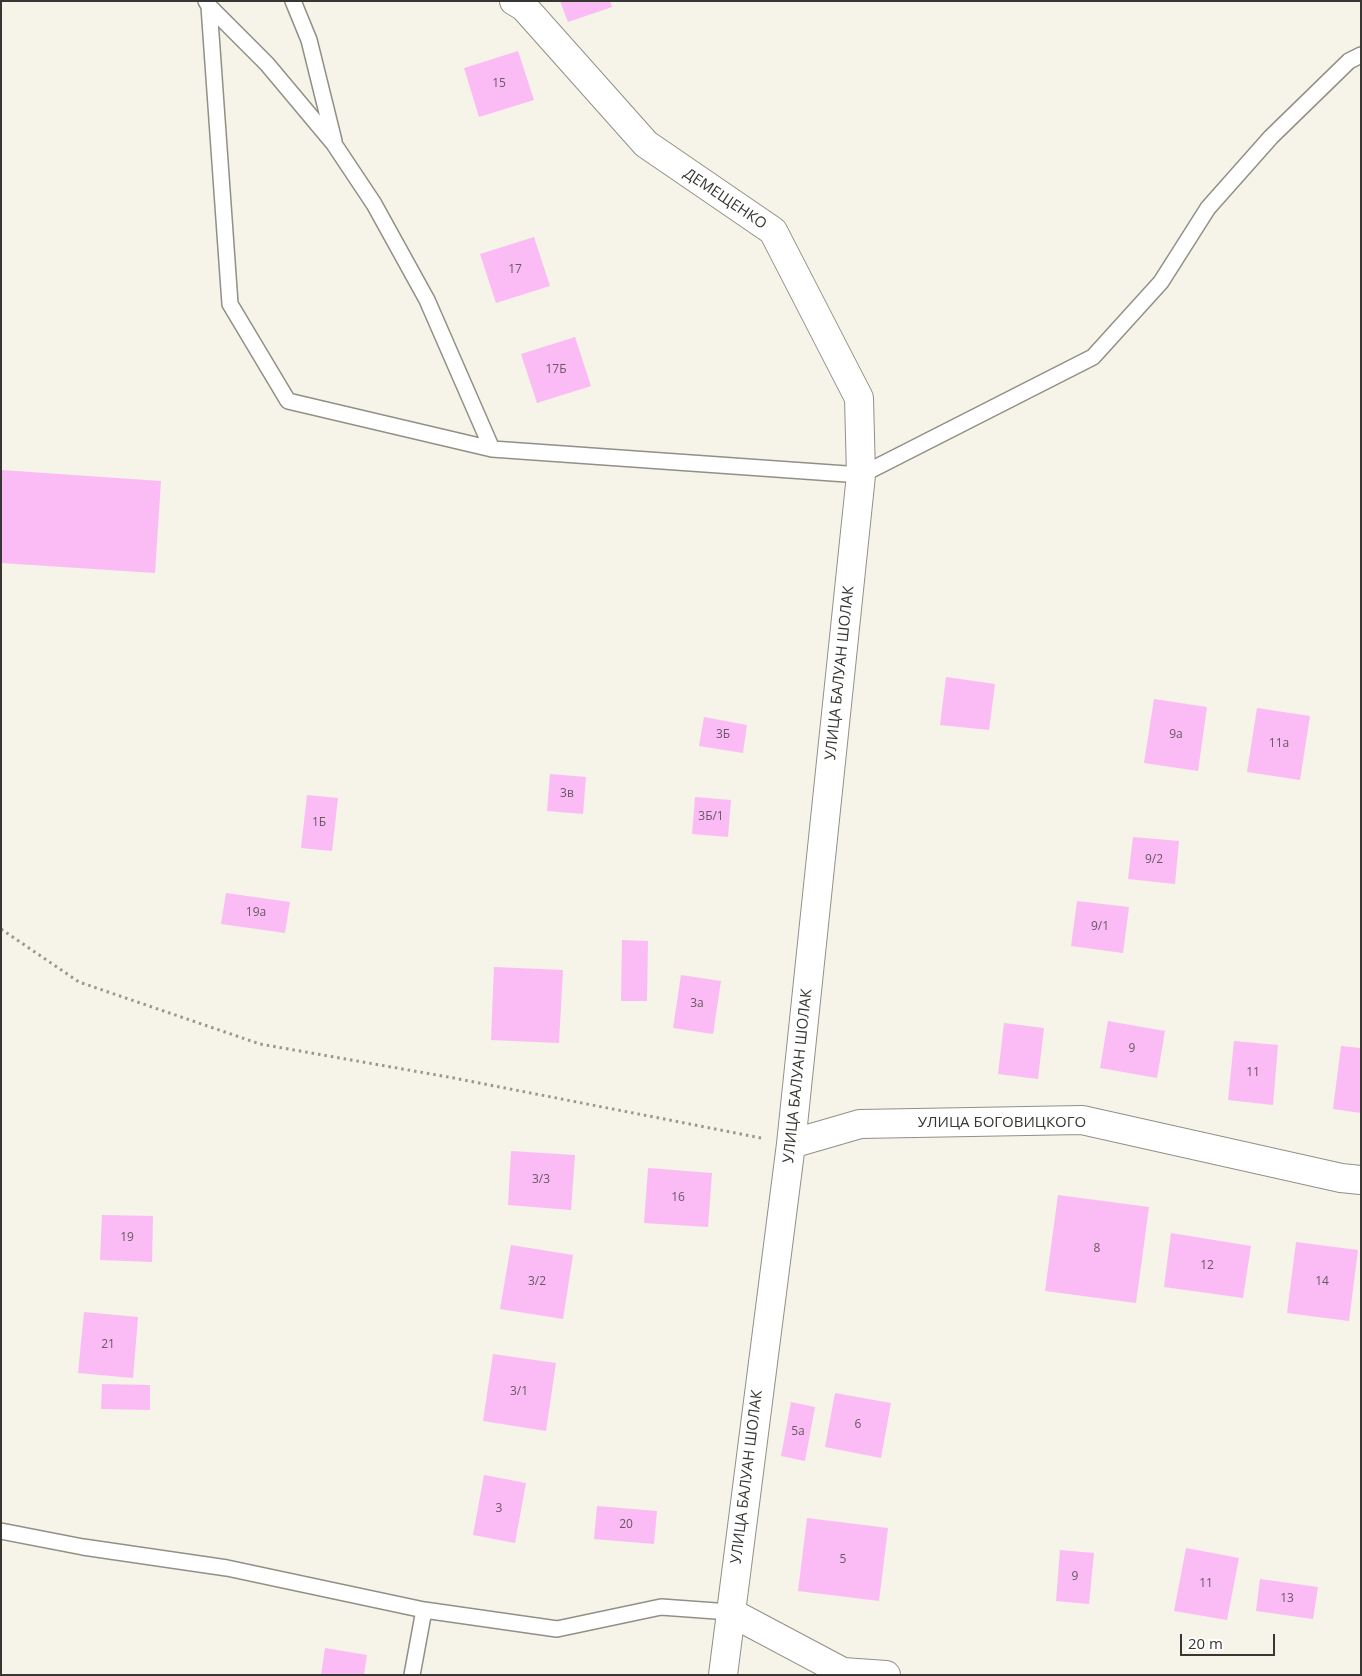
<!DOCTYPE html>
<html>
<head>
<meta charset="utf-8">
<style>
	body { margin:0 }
	#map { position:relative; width:1362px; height:1676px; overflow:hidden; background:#f6f3e8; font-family:"Open Sans",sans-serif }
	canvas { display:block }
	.frame { position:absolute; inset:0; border:2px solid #373632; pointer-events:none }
	.scale { position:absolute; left:1180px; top:1634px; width:95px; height:22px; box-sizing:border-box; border:2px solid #373632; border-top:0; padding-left:6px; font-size:15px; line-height:18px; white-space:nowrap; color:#373632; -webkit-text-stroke:4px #fff; paint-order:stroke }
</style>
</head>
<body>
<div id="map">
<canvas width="1362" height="1676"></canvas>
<div class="frame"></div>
<div class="scale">20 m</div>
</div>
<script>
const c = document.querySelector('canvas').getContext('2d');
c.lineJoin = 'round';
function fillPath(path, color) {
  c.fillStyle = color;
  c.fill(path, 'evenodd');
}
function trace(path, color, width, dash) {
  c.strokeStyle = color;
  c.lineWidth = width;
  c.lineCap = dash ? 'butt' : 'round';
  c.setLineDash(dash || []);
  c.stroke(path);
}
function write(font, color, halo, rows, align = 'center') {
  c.font = font + ' "Open Sans",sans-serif';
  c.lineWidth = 4;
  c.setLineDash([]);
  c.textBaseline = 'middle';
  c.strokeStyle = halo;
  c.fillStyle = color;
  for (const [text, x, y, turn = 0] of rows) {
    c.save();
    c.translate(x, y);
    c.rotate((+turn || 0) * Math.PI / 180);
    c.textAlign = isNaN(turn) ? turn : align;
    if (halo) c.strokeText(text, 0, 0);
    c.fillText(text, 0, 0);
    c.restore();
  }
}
fillPath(new Path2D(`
	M560,1H610L612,7L568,22Z
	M518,51L534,100L479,117L464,68Z
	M534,237L550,286L496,303L480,254Z
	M575,337L591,386L537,403L521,354Z
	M1,470L161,481L155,573L1,563Z
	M946,677L995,684L989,730L940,725Z
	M1154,699L1207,707L1198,771L1144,763Z
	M1257,708L1310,716L1300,780L1247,772Z
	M704,717L747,725L743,753L699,746Z
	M550,774L586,777L583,814L547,811Z
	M307,795L338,798L332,851L301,848Z
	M695,797L731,800L728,837L692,834Z
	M1133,837L1179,841L1175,884L1128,879Z
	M226,893L290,902L285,933L221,924Z
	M1077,901L1129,907L1123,953L1071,946Z
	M622,940L648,941L647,1001H621Z
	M494,967L563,970L559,1043L491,1040Z
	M681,975L721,981L713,1034L673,1028Z
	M1108,1021L1165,1031L1157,1078L1100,1068Z
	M1004,1023L1044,1028L1038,1079L998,1074Z
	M1234,1041L1278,1045L1273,1105L1228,1100Z
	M1341,1046L1361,1048V1113L1333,1109Z
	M511,1151L575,1155L571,1210L508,1205Z
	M648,1168L712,1173L708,1227L644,1223Z
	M1058,1195L1149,1207L1136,1303L1045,1291Z
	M102,1215L153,1216L152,1262L100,1260Z
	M1171,1233L1251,1246L1243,1298L1164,1287Z
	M1296,1242L1358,1250L1349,1321L1287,1313Z
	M511,1245L573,1255L563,1319L500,1309Z
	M84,1312L138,1317L133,1378L78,1373Z
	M493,1354L556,1363L546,1431L483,1421Z
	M102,1384L150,1385V1410L101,1409Z
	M835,1393L891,1403L881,1458L825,1447Z
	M791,1402L815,1407L805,1461L781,1456Z
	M484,1475L526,1483L515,1543L473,1535Z
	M597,1506L657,1511L654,1544L594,1539Z
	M807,1518L888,1528L879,1601L798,1591Z
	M1186,1548L1239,1558L1227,1620L1174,1611Z
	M1060,1550L1094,1553L1089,1604L1056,1601Z
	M1260,1579L1318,1587L1313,1619L1256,1611Z
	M325,1648L367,1655L364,1675H321Z`), '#fbbcf5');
const lane = new Path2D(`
	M206,1L209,6L230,304L288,401L492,449L861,475L1093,357L1161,282L1208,208L1271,137L1349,61L1361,55
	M293,1L309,40L334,141
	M209,6L267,64L334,144L374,204L427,300L492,449
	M1,1531L83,1547L227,1568L424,1610L557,1629L661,1607L730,1612
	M412,1675L424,1610`);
const street = new Path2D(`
	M514,1L524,7L646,144L773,231L859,398L861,475L791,1144L723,1675
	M791,1144L860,1124L1082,1120L1341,1178L1361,1180
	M730,1612L843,1672L886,1675`);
trace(lane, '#929086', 18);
trace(street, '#929086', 30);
trace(new Path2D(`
	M1,929L79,982L260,1044L454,1078L761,1138`), '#99978f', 3, [2.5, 4]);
trace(lane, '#fff', 15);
trace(street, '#fff', 28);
write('12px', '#685863', null, [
	["15",499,84],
	["17",515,270],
	["17Б",556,370],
	["3Б",723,735],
	["9а",1176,735],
	["11а",1279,744],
	["3в",567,794],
	["3Б/1",711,817],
	["1Б",319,823],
	["9/2",1154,860],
	["19а",256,913],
	["9/1",1100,927],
	["3а",697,1004],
	["9",1132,1049],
	["11",1253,1073],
	["3/3",541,1180],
	["16",678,1198],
	["19",127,1238],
	["8",1097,1249],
	["12",1207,1266],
	["3/2",537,1282],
	["14",1322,1282],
	["21",108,1345],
	["3/1",519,1392],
	["6",858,1425],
	["5а",798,1432],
	["3",499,1509],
	["20",626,1525],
	["5",843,1560],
	["9",1075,1577],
	["11",1206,1584],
	["13",1287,1599]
]);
write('15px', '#373632', '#fff', [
	["ДЕМЕЩЕНКО",725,199,34],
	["УЛИЦА БАЛУАН ШОЛАК",840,673,-84],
	["УЛИЦА БАЛУАН ШОЛАК",798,1076,-84],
	["УЛИЦА БОГОВИЦКОГО",1002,1123],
	["УЛИЦА БАЛУАН ШОЛАК",747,1477,-83]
]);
</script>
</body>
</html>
